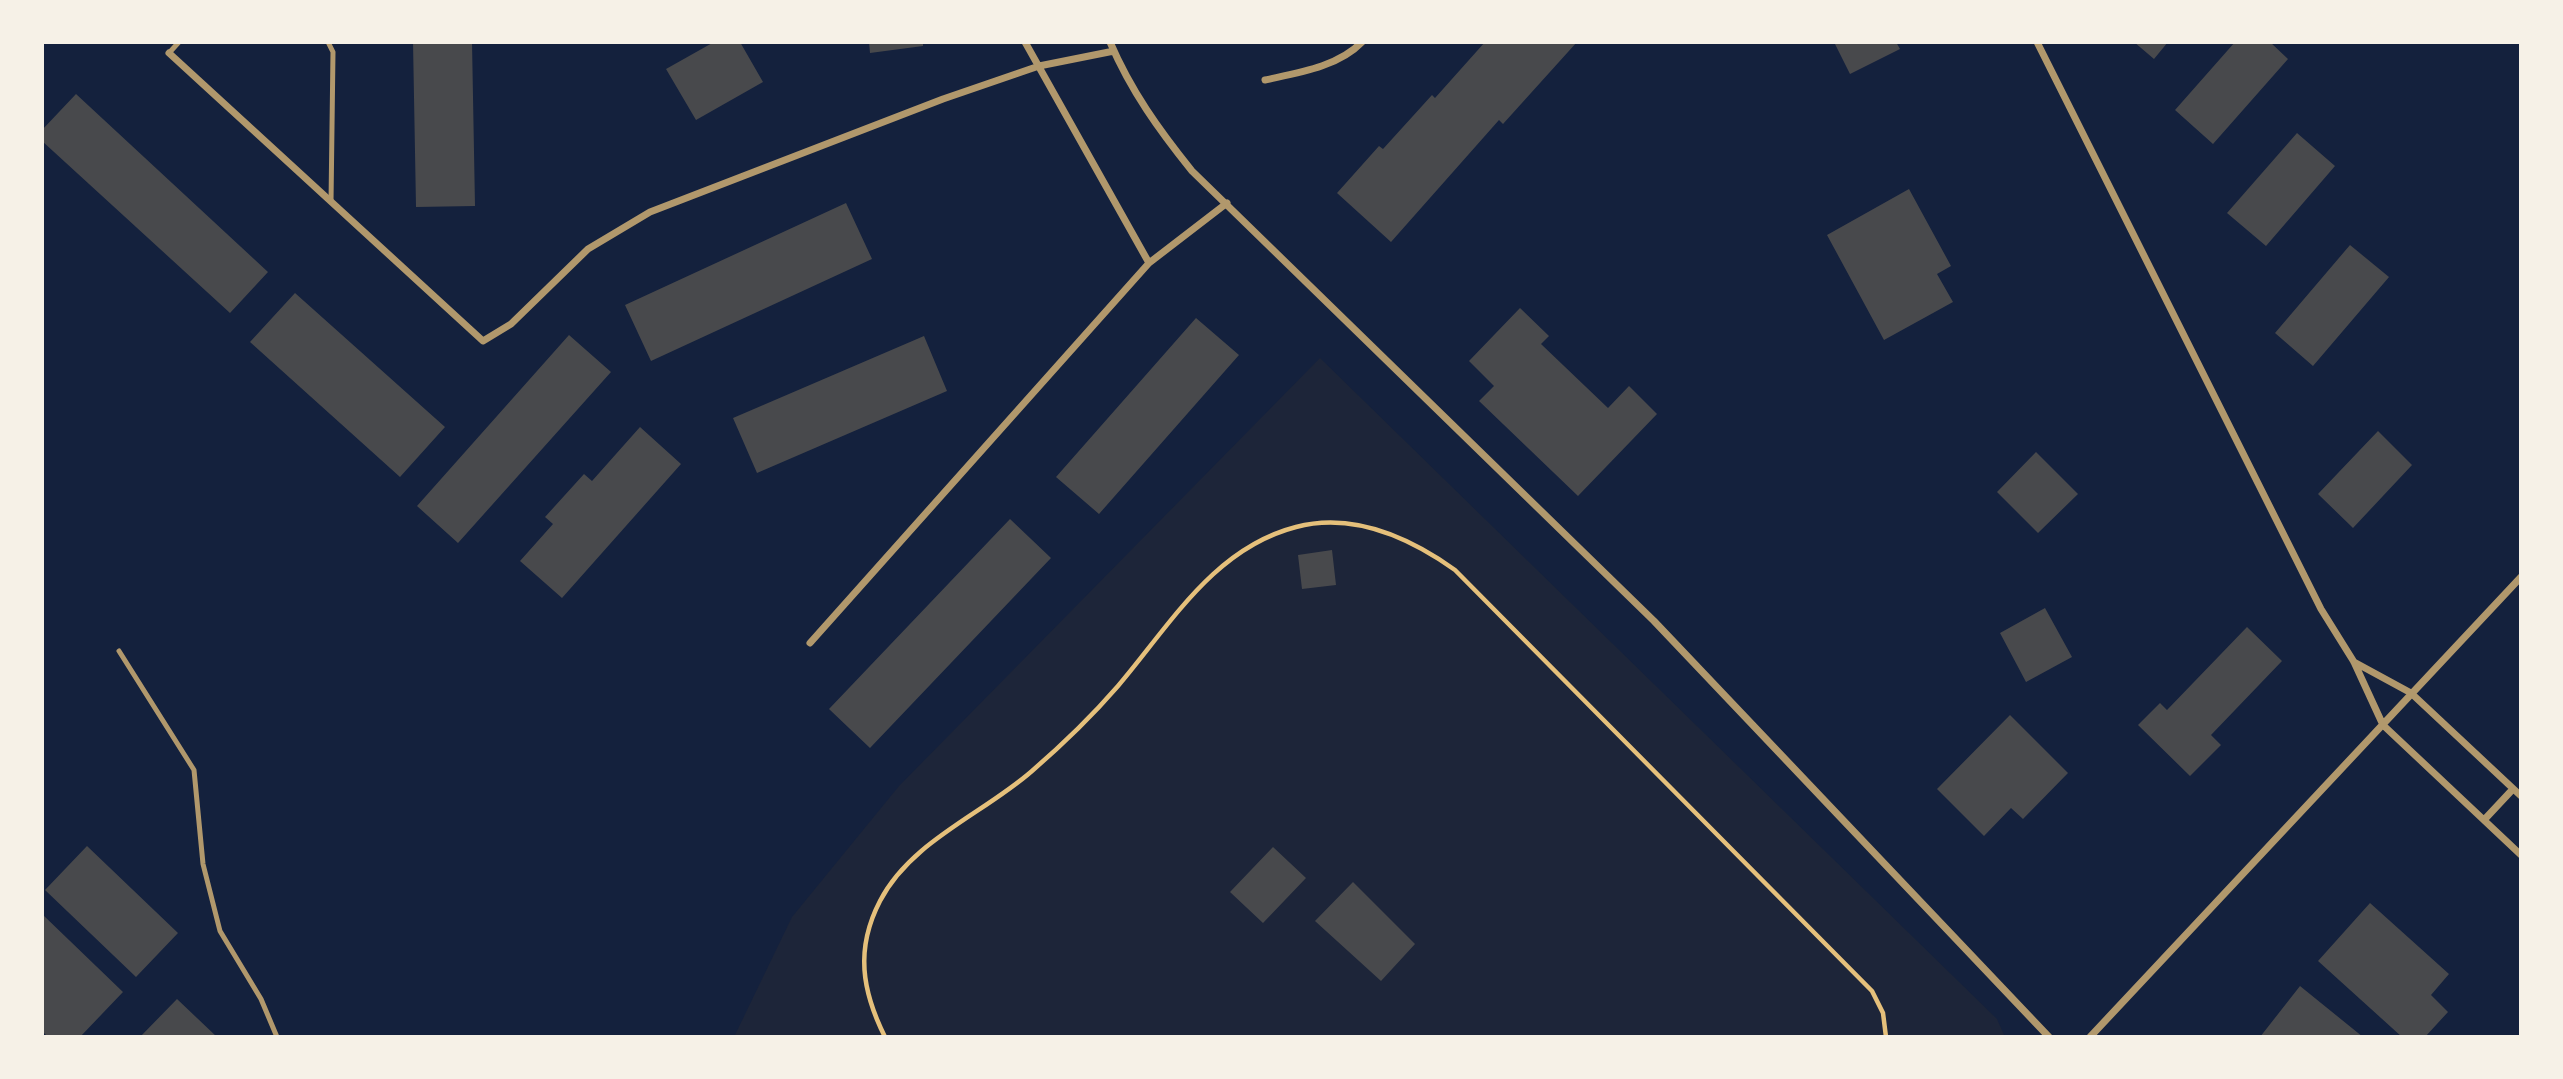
<!DOCTYPE html>
<html>
<head>
<meta charset="utf-8">
<style>
	body { margin:0 }
	#map { position:relative; width:2563px; height:1079px; overflow:hidden; background:#14213d; font-family:"Source Serif 4",serif }
	canvas { display:block }
	.frame { position:absolute; inset:0; border:44px solid #f6f1e7; pointer-events:none }
</style>
</head>
<body>
<div id="map">
<canvas width="2563" height="1079"></canvas>
<div class="frame"></div>
</div>
<script>
const c = document.querySelector('canvas').getContext('2d');
c.lineJoin = 'round';
function fillPath(path, color) {
  c.fillStyle = color;
  c.fill(path, 'evenodd');
}
function trace(path, color, width, dash) {
  c.strokeStyle = color;
  c.lineWidth = width;
  c.lineCap = dash ? 'butt' : 'round';
  c.setLineDash(dash || []);
  c.stroke(path);
}
fillPath(new Path2D(`
	M1320,358L1997,1019L2005,1037H734L792,917L899,786Z`), '#1d2539');
fillPath(new Path2D(`
	M413,42H472L475,206L416,207Z
	M714,42H740L763,82L696,120L666,69Z
	M869,42H923V46L870,53Z
	M1485,42H1577L1503,124L1499,120L1391,242L1337,193L1379,146L1383,149L1432,95L1435,98Z
	M1834,42H1896L1900,49L1850,74Z
	M2134,42H2168L2154,59Z
	M2235,42H2270L2288,59L2213,144L2175,110Z
	M76,94L268,272L230,313L42,141V130Z
	M2297,133L2335,166L2266,246L2227,213Z
	M1909,189L1951,266L1937,274L1953,302L1884,340L1827,235Z
	M846,203L872,259L651,361L625,305Z
	M2350,245L2389,277L2313,366L2275,333Z
	M295,293L445,427L400,477L250,342Z
	M1520,308L1549,336L1541,344L1608,408L1629,386L1657,414L1578,496L1479,401L1494,386L1469,361Z
	M1196,318L1239,355L1099,514L1056,477Z
	M569,335L611,372L458,543L417,506Z
	M924,336L947,391L757,473L733,418Z
	M640,427L681,464L562,598L520,561L553,524L545,517L584,474L592,481Z
	M2378,431L2412,465L2353,528L2318,494Z
	M2036,452L2078,494L2038,533L1997,492Z
	M1010,519L1051,558L870,748L829,709Z
	M1332,550L1336,585L1302,589L1298,555Z
	M2045,608L2072,657L2026,682L2000,633Z
	M2247,627L2282,661L2211,735L2221,745L2190,776L2138,725L2160,703L2167,710Z
	M2010,715L2068,773L2023,819L2011,808L1984,836L1937,789Z
	M87,846L178,933L136,977L45,890Z
	M1273,847L1306,878L1263,923L1230,892Z
	M1353,882L1415,944L1381,981L1315,921Z
	M2370,903L2449,974L2431,995L2448,1012L2425,1037H2402L2318,961Z
	M42,914L123,992L80,1037H48L42,1031Z
	M2300,986L2363,1037H2260Z
	M177,999L217,1037H140Z`), '#48494c');
trace(new Path2D(`
	M885,1037C862,991 855,949 880,901C911,841 983,814 1032,771C1062,745 1092,716 1118,686C1170,625 1214,548 1296,527C1353,512 1410,538 1455,570L1872,991L1883,1013L1886,1037`), '#e5c07b', 4.5);
trace(new Path2D(`
	M328,42L333,52L331,202
	M169,53L179,42
	M119,651L194,770L203,864L220,931L261,999L277,1037`), '#b1986c', 5);
trace(new Path2D(`
	M1025,42L1149,263
	M1110,42C1131,91 1159,130 1192,171L1654,621L2049,1037
	M2037,42L2321,609L2354,662L2383,725L2521,855
	M169,53L483,341L511,324L588,249L650,212L943,99L1039,66L1114,51
	M1265,80C1297,73 1338,67 1362,42
	M810,643L1149,263L1227,203
	M2354,662L2411,693L2521,796
	M2484,820L2513,789
	M2090,1037L2521,577`), '#b1986c', 7);
</script>
</body>
</html>
